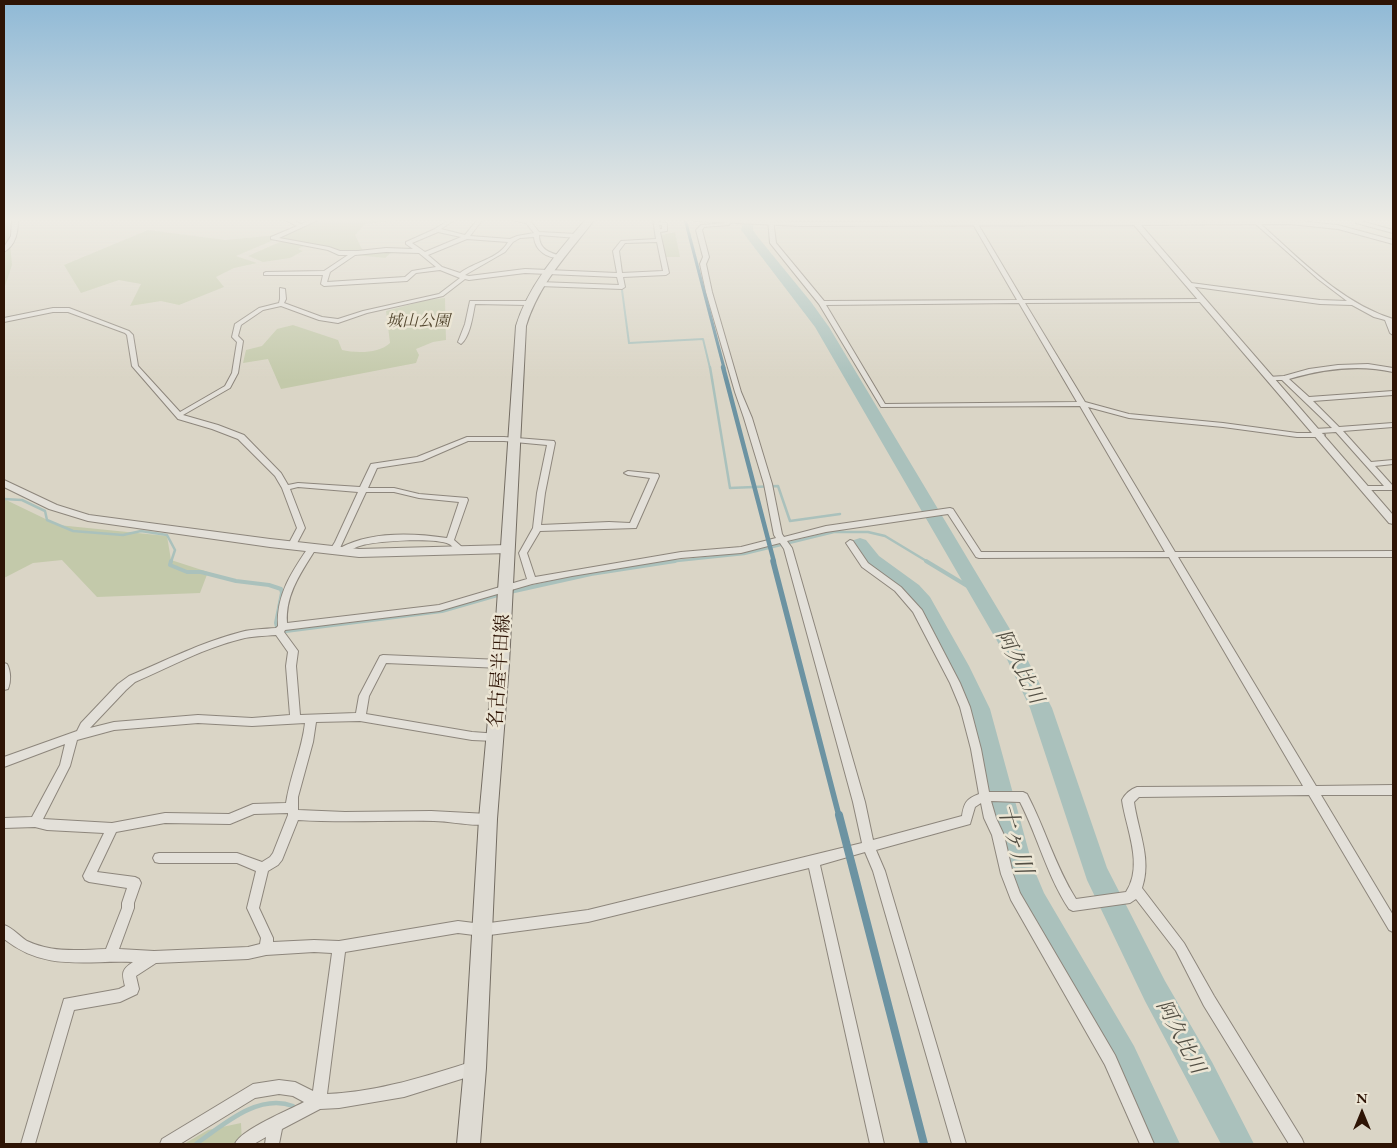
<!DOCTYPE html>
<html>
<head>
<meta charset="utf-8">
<style>
	body { margin:0 }
	#map { position:relative; width:1397px; height:1148px; overflow:hidden; background:#dad5c6; font-family:"EB Garamond",serif }
	canvas { display:block }
	.frame { position:absolute; inset:0; border:5px solid #2e1405; pointer-events:none }
	.north { position:absolute; left:1337px; top:1088px; width:50px; height:50px; -webkit-text-stroke:4px #ece6d5; paint-order:stroke; rotate:0deg; font-size:14px; font-weight:700; line-height:20px; text-align:center; color:#2e1405 }
	.north::after { content:''; display:block; margin:auto; width:18px; height:22px; background:#2e1405; clip-path:polygon(50% 0,100% 100%,50% 72%,0 100%) }
</style>
</head>
<body>
<div id="map">
<canvas width="1397" height="1148"></canvas>
<div class="frame"></div>
<div class="north">N</div>
</div>
<script>
const c = document.querySelector('canvas').getContext('2d');
c.lineJoin = 'round';
function fillPath(path, color) {
  c.fillStyle = color;
  c.fill(path, 'evenodd');
}
function trace(path, color, width, dash) {
  c.strokeStyle = color;
  c.lineWidth = width;
  c.lineCap = dash ? 'butt' : 'round';
  c.setLineDash(dash || []);
  c.stroke(path);
}
function write(font, color, halo, rows, align = 'center') {
  c.font = font + ' "EB Garamond","Noto Serif JP",serif';
  c.lineWidth = 5;
  c.setLineDash([]);
  c.textBaseline = 'middle';
  c.strokeStyle = halo;
  c.fillStyle = color;
  for (const [text, x, y, turn = 0] of rows) {
    c.save();
    c.translate(x, y);
    c.rotate((+turn || 0) * Math.PI / 180);
    c.textAlign = isNaN(turn) ? turn : align;
    if (halo) c.strokeText(text, 0, 0);
    c.fillText(text, 0, 0);
    c.restore();
  }
}
fillPath(new Path2D(`
	M4,219H8L12,265L4,289Z
	M319,219H411L365,224L355,235L362,249L392,252L385,258L355,255L306,245L298,249L303,251L290,258L263,262L248,256L282,241L276,239L236,256L257,263L234,268L216,277L224,287L179,305L161,301L130,306L141,284L119,280L81,293L64,265L148,230L226,240L277,235Z
	M675,232L680,257H665L662,235Z
	M445,298L446,340L433,342L416,349L419,355L416,363L281,389L268,359L243,363L246,350L262,346L277,329L293,325L338,340L342,350C355,353 379,354 390,343L386,311L427,300Z
	M4,499L58,525L167,536L171,560L208,572L200,593L97,597L62,560L33,563L4,578Z
	M241,1123L242,1144H184L208,1130Z`), '#c3c9aa');
trace(new Path2D(`
	M622,290L629,343L703,339L710,368`), '#aac1bc', 2);
trace(new Path2D(`
	M710,367L730,488L778,486L790,521L840,514
	M4,499L22,500L45,511L47,520L73,531L123,535L141,531L167,535L175,550L171,562
	M667,562L744,554L834,532H868L885,536L928,562`), '#aac1bc', 2.5);
trace(new Path2D(`
	M171,561L170,565L187,572H201L236,581L269,585L281,589L282,593L276,623L277,627L286,631L442,611L501,594
	M926,561L969,587L978,590
	M510,592L591,574L675,561`), '#aac1bc', 4);
trace(new Path2D(`
	M196,1144C223,1125 258,1093 293,1106`), '#aac1bc', 4.5);
fillPath(new Path2D(`
	M744,219H754L753,230L757,236L811,302L829,327L1023,651L1052,708L1107,868L1165,981L1212,1062L1254,1144H1221L1145,1001L1087,880L1030,708L1004,653L815,327L741,230Z
	M860,538L866,540L879,556L919,585L930,597L969,666L990,709L1033,867L1044,893L1134,1046L1180,1144H1148L1114,1066L1022,902L1007,867L968,709L948,666L916,607L905,595L866,564L851,544L854,540Z`), '#aac1bc');
const minor = new Path2D(`
	M12,219H18C18,232 16,245 4,252V247L11,236Z
	M283,219H290L301,224L313,219H320L279,238L329,247L340,251H358L386,248L413,249L406,244V242L435,229L450,219H456L441,229L465,235L478,219H483L470,236L510,239L517,236L534,233L526,223L507,219H533L531,222L539,232L577,234L580,236L577,238L539,235C539,249 549,253 562,256V258C548,259 535,251 534,237L520,238L513,242L505,252L465,275L469,276L525,269L617,273L613,251L621,241L656,239L653,219H658V222L667,223V231L660,232L669,273L666,275L623,277L625,287L622,289L539,286L536,284L539,282L619,285L617,277L525,273L469,280L465,279L443,296L367,313L338,323L319,320L281,306L263,310L241,325L238,336L243,341L238,373L230,388L183,415L218,425L244,435L281,473L288,485L298,483L360,487L371,464L417,457L467,437H504L554,441L555,443L545,493L541,525L609,522L630,523L650,478L628,475L624,473L628,471L658,474L659,476L636,528L540,531L527,553L535,577L681,552L741,547L776,538L774,535L764,484L744,418L735,392L706,292L700,264L703,257L696,230L701,225L725,223L726,219H731L729,225L704,227L702,230L709,257L706,264L712,292L741,392L752,418L772,484L782,534L784,537L826,526L950,508L953,509L981,552H1165L1080,406L881,407L819,304L770,243L768,219H773L776,243L824,301L1017,300L970,219H975L1023,300L1205,299V301L1203,302L1025,303L1085,402L1129,414L1223,423L1297,433H1316L1313,431L1314,429L1332,428L1282,380H1270L1267,378L1268,377L1284,376L1309,369L1338,365L1368,364L1393,368V372C1358,364 1323,369 1289,379L1309,397L1393,391V395L1313,401L1339,427L1393,423V427L1343,431L1371,462L1393,460V464L1375,466L1393,486V490H1363L1362,488L1363,486H1384L1336,432L1321,433L1325,435L1321,437H1297L1223,427L1129,418L1088,407L1175,552L1393,551V557H1178L1316,786L1393,785V795H1321L1393,915V932L1389,930L1309,795L1139,797L1134,802C1138,831 1152,859 1142,888L1184,943L1214,996L1302,1139L1304,1144H1289L1204,1006L1176,951L1136,899L1130,903L1073,911L1069,909C1047,876 1038,837 1020,802L991,801L996,818L1004,835L1013,874L1020,893L1115,1055L1154,1144H1140L1105,1065L1011,900L1001,874L992,835L984,818L981,803L975,807L970,824L876,850L885,871L966,1144H952L873,871L865,852L820,865L884,1144H870L809,868L588,922L482,936L458,933L345,952L327,1094C378,1092 426,1076 474,1061L479,1063L481,1068L479,1073L474,1075L404,1097L339,1108L320,1109L282,1129L279,1144H265L266,1137L254,1144H235C240,1130 289,1110 304,1102L293,1096L279,1094L255,1098L180,1144H160L162,1139L253,1084L279,1080L295,1082L313,1091L332,953L314,952L266,955L248,959L156,963L136,976L139,989L137,994L120,1002L74,1010L35,1144H21L64,999L119,989L125,986C122,973 121,970 133,962C84,960 46,972 4,939V925C13,928 19,936 27,941C52,953 79,950 106,949L122,908V903L127,888L89,882L85,880L83,876L104,833L47,830L35,827L4,828V818L32,817L60,765L65,744L4,767V757L77,731L81,723L118,684L129,676C165,661 202,642 241,632C252,629 264,629 276,628L278,626C276,594 293,570 310,545H316L317,547C302,571 285,594 287,623L439,605L527,579L519,553L533,528L537,493L547,445L504,441H468L422,461L377,468L368,488H394L419,494L467,498L468,500L454,540L462,547L461,553H455C454,549 453,546 449,544C435,537 379,541 363,545C355,547 349,551 341,554L337,552H331L330,550L335,542L358,492L298,487L290,489L305,528L295,547L292,548L288,545L297,528L282,488L275,476L238,439L212,429L178,419L132,366L127,335L125,333L68,312H53L4,322V318L53,308H69L129,331L133,335L138,366L180,412L225,386L232,373L237,342L232,337L235,324L259,308L279,303L280,299V288L285,289L286,299L284,303L322,317L338,319L363,311L439,294L460,278L440,270L416,273L407,281L324,286L321,284L323,275H264V273L266,272L324,271L348,255H339L328,250L271,239V237L297,226ZM659,225H662V229H660ZM438,232L461,237L425,252L412,243ZM467,239L508,242C499,259 474,262 460,273L442,267L428,255ZM657,242L663,271L622,273L619,251L625,243ZM386,252L419,253L436,267L412,271L405,277L327,282L330,272L355,255ZM1019,303L1077,402L885,404L826,305ZM366,492H394L419,498L459,502L447,538C413,533 371,531 340,548ZM948,514L976,557L979,558L1169,557L1303,786L1137,787C1131,789 1125,794 1122,800C1126,829 1144,865 1126,892L1076,899C1055,866 1045,828 1027,794L1023,792H989L981,749L970,707L960,683L922,610L901,587L868,563L853,541L850,540L846,543L862,567L895,591L913,612L950,683L960,707L971,749L979,794C966,799 964,803 962,816L873,840L865,802L792,548L787,541L826,532ZM780,543L784,549L853,802L862,843L588,910L482,924L458,921L339,941L314,940L273,942V938L259,908L268,871L278,865L282,860L298,820C343,823 388,820 434,821C451,821 477,828 492,823L494,819L492,815L488,814L431,811L345,812L298,810V797L313,742L316,722L360,721L472,740L495,741L499,740L500,737L499,734L472,732L366,714L369,696L386,663L501,668L504,667L506,664L504,661L501,660L383,655L380,656L359,696L356,713L300,715L296,666L298,651L284,632L285,630L439,611L532,584L572,576L681,558L741,553ZM276,635L288,652L286,666L290,715L252,718L198,715L114,722L90,728L126,690L135,682C170,667 204,648 241,639C252,636 264,636 276,635ZM198,723L252,726L305,723C302,750 290,776 286,803L253,804L229,814L165,813L112,823L43,819L70,766L77,740L114,730ZM288,813V815L273,853L270,857L262,862L237,853H159L155,854L153,858L155,862L159,863H237L256,871L247,908L261,938L260,944L248,947L154,951L119,949L134,908V903L141,883L139,879L135,877L97,872L116,832L165,823L230,824L254,814Z
	M1250,219H1255C1297,256 1339,302 1393,319V323H1392L1393,335L1390,333L1385,320L1374,317L1352,305L1320,304L1189,286L1188,285L1191,283L1320,300L1347,301L1318,279Z
	M1355,219H1361V221L1393,230V233L1356,223Z
	M470,301H527L530,303L527,305L475,304C473,315 470,337 461,344L458,342L465,324Z
	M4,663L7,664C11,671 11,682 8,689L4,690Z`);
const tertiary = new Path2D(`
	M691,219L801,222L1289,220L1338,225L1393,240V244L1338,229L1289,224L1141,225L1393,515V524L1389,523L1134,225L801,226L694,221Z
	M4,480L57,505L89,515L270,539L359,549L508,545L513,549L508,553L359,557L270,547L88,521L49,509L4,487Z`);
const primary = new Path2D(`
	M586,219H595C568,254 539,283 526,326L509,664L497,819L486,1068L480,1144H457L464,1068L479,819L493,664L516,326C529,284 558,252 586,219Z
	M1129,219H1137L1140,223L1133,225Z`);
trace(minor, '#8d867c', 2);
trace(tertiary, '#8d867c', 2);
trace(primary, '#746d63', 2);
fillPath(minor, '#e3e0d9');
fillPath(tertiary, '#e3e0d9');
fillPath(primary, '#dedbd3');
trace(new Path2D(`
	M685,219L724,368`), '#6c93a2', 3);
trace(new Path2D(`
	M723,367L774,562`), '#6c93a2', 4.5);
trace(new Path2D(`
	M773,561L839,816`), '#6c93a2', 5.5);
trace(new Path2D(`
	M839,815L924,1144`), '#6c93a2', 8);
const sky = c.createLinearGradient(0, 0, 0, 380);
sky.addColorStop(0, '#8fb9d6');
sky.addColorStop(0.58, '#eeece5');
sky.addColorStop(1, '#eeece500');
c.fillStyle = sky;
c.fillRect(0, 0, 1397, 380);
write('italic 16px', '#554830', '#ece6d5', [
	["城山公園",418,322]
]);
write('19px', '#2e1405', '#ece6d5', [
	["名古屋半田線",500,671,-86]
]);
write('italic 20px', '#524e43', '#ece6d5', [
	["阿久比川",1019,667,63],
	["阿久比川",1180,1037,62]
]);
write('italic 24px', '#524e43', '#ece6d5', [
	["十ヶ川",1014,839,74]
]);
</script>
</body>
</html>
